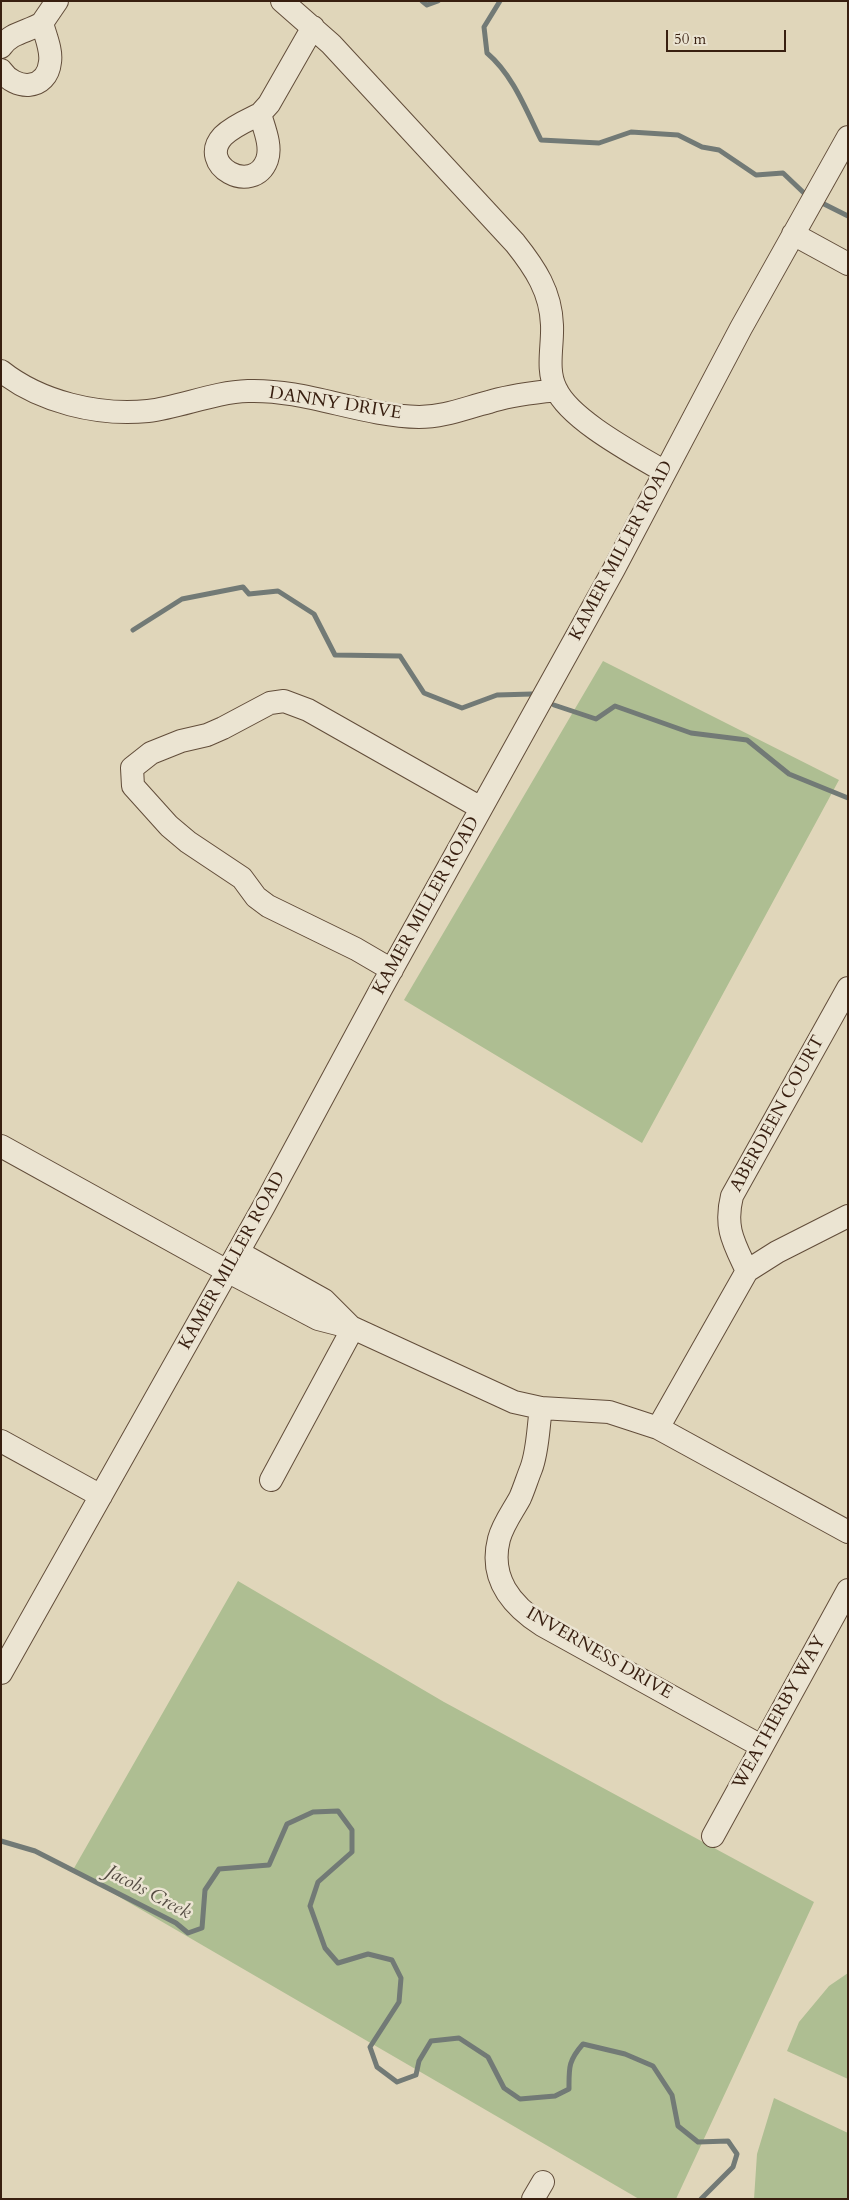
<!DOCTYPE html>
<html>
<head>
<meta charset="utf-8">
<style>
	body { margin:0 }
	#map { position:relative; width:849px; height:2200px; overflow:hidden; background:#e0d6ba; font-family:Cardo,serif }
	canvas { display:block }
	.frame { position:absolute; inset:0; border:2px solid #381f10; pointer-events:none }
	.scale { position:absolute; left:666px; top:30px; width:120px; height:22px; box-sizing:border-box; border:2px solid #381f10; border-top:0; padding-left:6px; font-size:15px; line-height:18px; white-space:nowrap; color:#381f10; -webkit-text-stroke:4px #ebe4d2; paint-order:stroke }
</style>
</head>
<body>
<div id="map">
<canvas width="849" height="2200"></canvas>
<div class="frame"></div>
<div class="scale">50 m</div>
</div>
<script>
const c = document.querySelector('canvas').getContext('2d');
c.lineJoin = 'round';
function fillPath(path, color) {
  c.fillStyle = color;
  c.fill(path, 'evenodd');
}
function trace(path, color, width, dash) {
  c.strokeStyle = color;
  c.lineWidth = width;
  c.lineCap = dash ? 'butt' : 'round';
  c.setLineDash(dash || []);
  c.stroke(path);
}
function write(font, color, halo, rows, align = 'center') {
  c.font = font + ' Cardo,serif';
  c.lineWidth = 5;
  c.setLineDash([]);
  c.textBaseline = 'middle';
  c.strokeStyle = halo;
  c.fillStyle = color;
  for (const [text, x, y, turn = 0] of rows) {
    c.save();
    c.translate(x, y);
    c.rotate((+turn || 0) * Math.PI / 180);
    c.textAlign = isNaN(turn) ? turn : align;
    if (halo) c.strokeText(text, 0, 0);
    c.fillText(text, 0, 0);
    c.restore();
  }
}
fillPath(new Path2D(`
	M603,661L839,780L642,1143L404,1000Z
	M238,1581L444,1702L814,1902L676,2199H639L73,1870Z
	M848,1973V2079L787,2051L799,2022L829,1986Z
	M774,2098L848,2133V2199H754L757,2154Z`), '#aebe92');
trace(new Path2D(`
	M422,1L427,5L438,1
	M500,1L484,27L487,53C513,75 526,110 541,140L599,143L631,132L678,135L702,147L719,150L756,175L783,173L804,193
	M818,201L848,216
	M133,630L182,599L243,587L249,594L278,591L314,614L335,655L400,656L424,693L462,708L497,695L532,694
	M554,705L596,719L615,706L691,733L747,740L789,774L848,798
	M1,1841L35,1851L176,1923L188,1933L202,1928L205,1890L219,1869L269,1865L287,1824L313,1812L338,1811L352,1830V1852L318,1882L310,1906L325,1948L338,1963L368,1954L392,1960L401,1978L399,2002L370,2047L377,2067L397,2082L416,2075L419,2061L431,2041L459,2038L488,2057L504,2088L520,2099L555,2096L569,2089C569,2068 568,2061 583,2044L625,2054L653,2066L672,2095L678,2126L698,2142L728,2141L737,2154L733,2167L701,2199`), '#727a76', 5);
const minor = new Path2D(`
	M282,1L331,44L515,243C535,268 551,292 552,325C553,346 546,370 556,389C570,420 635,454 665,472
	M42,23L57,1
	M1,47C11,32 28,32 42,23C45,35 52,50 50,62C47,91 15,91 1,70
	M260,114C264,128 272,146 267,160C253,197 196,165 223,136C233,126 248,120 260,114Z
	M260,114L269,104L313,27
	M793,234L848,264
	M1,371C40,402 98,416 148,411C181,407 214,392 248,391C306,389 361,416 419,417C444,417 465,408 489,402C510,395 533,393 556,390
	M392,970L356,949L268,906L256,897L242,878L188,842L169,826L133,786L132,768L151,753L181,741L207,735L223,728L270,703L284,701L308,710L481,808
	M1,1146L227,1271L318,1319L353,1328L514,1402L541,1408L609,1412L658,1428L848,1532
	M238,1252L324,1300L352,1328
	M747,1271C734,1243 724,1228 732,1196L848,988
	M541,1408C538,1428 538,1451 531,1469C527,1479 524,1489 520,1498C513,1511 503,1524 499,1539C489,1578 511,1605 542,1625L761,1746
	M658,1428L747,1271L777,1252L848,1216
	M1,1441L101,1496
	M271,1480L353,1328
	M1,1673L264,1206L381,989L614,569L741,328L848,137
	M713,1836L848,1590
	M533,2199L543,2182`);
trace(minor, '#624d3a', 24);
trace(minor, '#ebe4d2', 22);
write('18px', '#381f10', '#ebe4d2', [
	["DANNY DRIVE",335,404,9],
	["KAMER MILLER ROAD",622,551,-62],
	["KAMER MILLER ROAD",427,906,-61],
	["ABERDEEN COURT",778,1114,-61],
	["KAMER MILLER ROAD",233,1261,-61],
	["INVERNESS DRIVE",599,1654,30],
	["WEATHERBY WAY",780,1713,-61]
]);
write('italic 19px', '#554c43', '#ebe4d2', [
	["Jacobs Creek",148,1893,28]
]);
</script>
</body>
</html>
